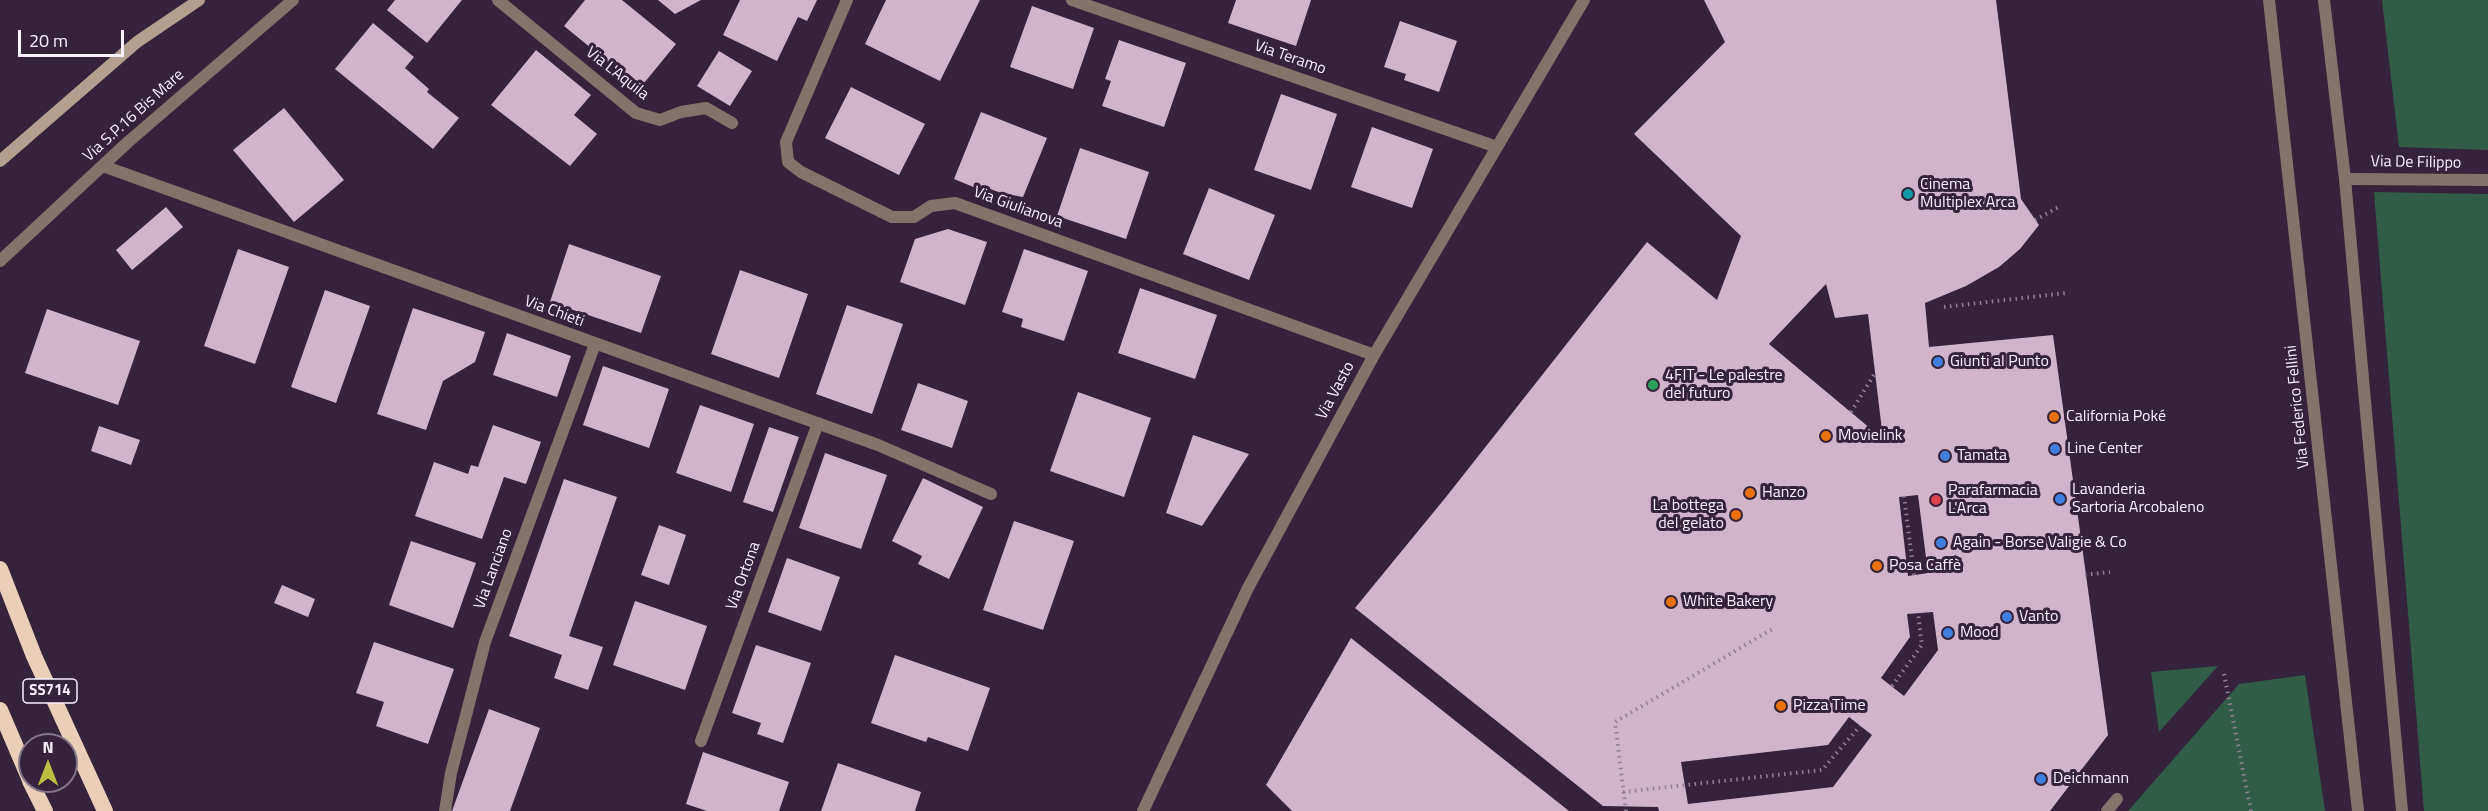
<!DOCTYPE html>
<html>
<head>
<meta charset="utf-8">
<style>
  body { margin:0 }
  #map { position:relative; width:2488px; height:811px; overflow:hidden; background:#34233a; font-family:"Titillium Web",sans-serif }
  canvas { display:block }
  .north { position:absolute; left:18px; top:733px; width:60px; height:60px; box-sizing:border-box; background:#34233a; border:2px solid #837588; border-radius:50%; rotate:0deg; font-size:16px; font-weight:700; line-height:24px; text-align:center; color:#faf1fe }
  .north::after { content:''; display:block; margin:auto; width:21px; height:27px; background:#bbc045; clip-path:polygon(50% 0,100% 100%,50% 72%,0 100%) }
  .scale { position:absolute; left:18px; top:30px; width:106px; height:27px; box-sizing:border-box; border:3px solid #faf1fe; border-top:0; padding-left:8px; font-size:18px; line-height:21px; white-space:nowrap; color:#faf1fe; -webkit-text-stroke:4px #34233a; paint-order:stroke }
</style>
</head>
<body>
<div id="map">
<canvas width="2488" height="811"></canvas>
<div class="north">N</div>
<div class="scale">20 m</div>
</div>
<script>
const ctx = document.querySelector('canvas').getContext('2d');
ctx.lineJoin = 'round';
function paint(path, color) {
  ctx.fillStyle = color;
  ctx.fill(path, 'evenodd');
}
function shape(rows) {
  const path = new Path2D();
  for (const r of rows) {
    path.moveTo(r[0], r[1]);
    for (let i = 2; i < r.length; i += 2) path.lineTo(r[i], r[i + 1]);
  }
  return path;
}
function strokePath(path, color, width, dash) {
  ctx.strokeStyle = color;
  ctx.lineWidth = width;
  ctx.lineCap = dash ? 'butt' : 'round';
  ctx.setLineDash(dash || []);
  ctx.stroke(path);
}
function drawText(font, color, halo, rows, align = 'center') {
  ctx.font = font + ' "Titillium Web",sans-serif';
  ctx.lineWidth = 6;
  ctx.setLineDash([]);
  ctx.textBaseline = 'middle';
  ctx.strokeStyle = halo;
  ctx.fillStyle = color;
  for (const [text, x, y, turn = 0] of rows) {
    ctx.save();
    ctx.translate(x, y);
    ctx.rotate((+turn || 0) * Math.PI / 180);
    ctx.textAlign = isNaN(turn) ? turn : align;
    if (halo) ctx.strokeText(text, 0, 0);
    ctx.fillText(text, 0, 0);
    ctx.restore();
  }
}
const green = shape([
  [2382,0,2488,0,2488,150,2399,147],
  [2374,192,2488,194,2488,811,2424,811],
  [2218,666,2159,732,2151,672],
  [2305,675,2325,811,2128,811,2239,684]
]);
const building = shape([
  [395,0,462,0,427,43,387,10],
  [585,0,622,0,676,44,640,88,564,26],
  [658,0,701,0,675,14],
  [740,0,817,0,807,21,798,17,777,61,723,35],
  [886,0,980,0,940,81,865,44],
  [1236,0,1311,0,1296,46,1228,23],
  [1704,0,1996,0,2021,199,2039,225,2020,249,1999,267,1966,286,1925,303,1929,347,2053,335,2108,735,2050,811,1659,811,1658,807,1603,806,1355,608,1446,497,1647,242,1717,300,1741,236,1634,134,1725,42],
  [1826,284,1835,318,1868,314,1883,439,1769,344],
  [1918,495,1928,573,1908,576,1899,497],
  [1933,612,1938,650,1904,696,1881,678,1910,637,1907,614],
  [1849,717,1872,735,1833,787,1688,804,1681,762,1828,745],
  [1032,6,1094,28,1073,89,1010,67],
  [1400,21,1457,41,1439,92,1404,80,1406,74,1384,67],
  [373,23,414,57,405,68,429,89,427,92,459,118,433,149,335,69],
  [1119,40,1186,63,1164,127,1102,106,1111,81,1105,79],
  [536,50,591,95,574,115,597,134,570,166,491,105],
  [719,51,752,71,730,106,697,86],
  [851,87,925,124,899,175,825,138],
  [1281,94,1337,114,1311,190,1254,170],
  [284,108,344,180,294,222,233,150],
  [981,112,1047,138,1023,197,1001,193,985,187,983,191,954,179],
  [1372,127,1433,149,1412,208,1351,187],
  [1080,148,1149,172,1126,239,1057,216],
  [1209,188,1275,215,1249,280,1183,254],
  [166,207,183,227,132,270,116,250],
  [948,229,987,242,965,305,900,282,915,239],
  [569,244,661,276,641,333,550,302],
  [238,249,289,267,255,364,204,346],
  [1024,249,1088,271,1064,341,1021,327,1023,319,1002,312],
  [740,270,808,294,779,378,711,354],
  [1140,288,1217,315,1195,379,1118,353],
  [325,290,370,306,336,403,291,387],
  [847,305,903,324,872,414,816,394],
  [413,308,485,332,475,362,443,381,426,430,377,414],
  [47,309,140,341,118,405,25,373],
  [507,333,571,356,557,397,493,375],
  [603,366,669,389,649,448,583,425],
  [918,383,968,401,952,448,901,430],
  [1078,392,1151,418,1124,497,1050,471],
  [700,405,754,424,731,492,676,473],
  [493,425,541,442,526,484,504,477,482,539,415,516,434,462,468,474,471,465,478,467],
  [99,426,140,440,131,465,91,451],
  [769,427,799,437,773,512,743,502],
  [1193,435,1249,454,1202,526,1166,513],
  [825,453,887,475,861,549,799,528],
  [923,478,983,507,949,579,918,564,922,556,892,541],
  [564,479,617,497,569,636,603,647,588,690,554,678,562,655,509,636],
  [1014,521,1074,541,1043,630,983,610],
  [659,525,686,535,669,585,641,575],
  [411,541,476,563,453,628,389,605],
  [787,558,840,577,821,631,768,612],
  [282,585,315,599,308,617,274,603],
  [635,601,707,626,685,690,613,665],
  [1351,638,1569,811,1292,811,1266,785],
  [374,642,454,669,428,744,376,726,384,702,356,693],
  [756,645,811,663,783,743,757,734,761,723,732,713],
  [895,655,990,688,968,751,928,737,926,742,871,723],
  [489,709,540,728,510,811,452,811],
  [703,752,789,782,779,811,707,811,686,804],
  [838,763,921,792,915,811,821,811]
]);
const path = shape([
  [2035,220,2059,207],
  [1944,307,2066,293],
  [1851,412,1875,373],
  [1904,496,1914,575],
  [2085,575,2110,572],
  [2224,674,2251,811],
  [1892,686,1922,645,1918,614],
  [1623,792,1822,770,1860,726],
  [1626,811,1615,722,1774,628]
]);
const service = shape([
  [2107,811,2117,799]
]);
const minor = shape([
  [498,0,636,113,660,120,681,112,706,108,732,123],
  [847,0,786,142,788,162,801,172,892,217,914,217,931,206,955,203,1374,355],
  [1072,0,1497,147],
  [103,166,878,445,991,494],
  [2345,179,2488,180],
  [0,261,128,142,293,0],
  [701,741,818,423],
  [445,811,451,773,485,642,595,344],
  [1143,811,1248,588,1374,355,1584,0]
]);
const tertiary = shape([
  [2269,0,2358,811],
  [2324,0,2345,179,2402,811]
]);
const secondary = shape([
  [0,161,137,42,199,0]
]);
const trunk = shape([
  [0,569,34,656,105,811],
  [0,710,30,780],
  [30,781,45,811]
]);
const markers = [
  [1908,194,6,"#0f9aa8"],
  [1938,362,6,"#3f7fe0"],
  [1653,385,6,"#2e9e5b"],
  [2054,417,6,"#e8710a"],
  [1826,436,6,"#e8710a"],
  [2055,449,6,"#3f7fe0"],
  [1945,456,6,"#3f7fe0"],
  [1750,493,6,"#e8710a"],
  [2060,499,6,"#3f7fe0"],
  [1936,500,6,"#e0444e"],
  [1736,515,6,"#e8710a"],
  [1941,543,6,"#3f7fe0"],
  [1877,566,6,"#e8710a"],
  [1671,602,6,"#e8710a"],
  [2007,617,6,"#3f7fe0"],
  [1948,633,6,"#3f7fe0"],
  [1781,706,6,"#e8710a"],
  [2041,779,6,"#3f7fe0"]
];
const shields = [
  [50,691,54]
];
const shieldNames = [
  ["SS714",50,691]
];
const streetNames = [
  ["Via Teramo",1290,58,19],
  ["Via L'Aquila",617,74,38],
  ["Via S.P.16 Bis Mare",134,116,-42],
  ["Via De Filippo",2416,163,1],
  ["Via Giulianova",1018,208,20],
  ["Via Chieti",554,312,20],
  ["Via Vasto",1336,391,-62],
  ["Via Federico Fellini",2298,407,-96],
  ["Via Lanciano",494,569,-70],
  ["Via Ortona",744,576,-70]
];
const poiNames = [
  ["Cinema",1920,185],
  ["Multiplex Arca",1920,203],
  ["Giunti al Punto",1950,362],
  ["4FIT - Le palestre",1665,376],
  ["del futuro",1665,394],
  ["California Poké",2066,417],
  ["Movielink",1838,436],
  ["Line Center",2067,449],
  ["Tamata",1957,456],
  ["Lavanderia",2072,490],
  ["Sartoria Arcobaleno",2072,508],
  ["Parafarmacia",1948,491],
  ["L'Arca",1948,509],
  ["Hanzo",1762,493],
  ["La bottega",1724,506,"right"],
  ["del gelato",1724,524,"right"],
  ["Again - Borse Valigie & Co",1953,543],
  ["Posa Caffè",1889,566],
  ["White Bakery",1683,602],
  ["Vanto",2019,617],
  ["Mood",1960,633],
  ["Pizza Time",1793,706],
  ["Deichmann",2053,779]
];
paint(green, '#315c47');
paint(building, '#d1b3ca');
strokePath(path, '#8f8294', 4, [1.5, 4.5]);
strokePath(service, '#81746b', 12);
strokePath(minor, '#81746b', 12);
strokePath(tertiary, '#81746b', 12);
strokePath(secondary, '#b39e8f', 12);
strokePath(trunk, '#eaceb8', 16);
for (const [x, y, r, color] of markers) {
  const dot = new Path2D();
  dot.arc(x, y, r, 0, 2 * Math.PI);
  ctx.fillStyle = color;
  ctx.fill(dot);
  strokePath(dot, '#34233a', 2);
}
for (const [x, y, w] of shields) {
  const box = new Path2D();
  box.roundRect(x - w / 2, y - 12, w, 24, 4.5);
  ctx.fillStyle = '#34233a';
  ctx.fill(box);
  strokePath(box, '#faf1fe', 1.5);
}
drawText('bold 15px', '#faf1fe', null, shieldNames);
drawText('16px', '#faf1fe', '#34233a', streetNames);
drawText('16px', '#faf1fe', '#34233a', poiNames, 'left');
</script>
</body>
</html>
